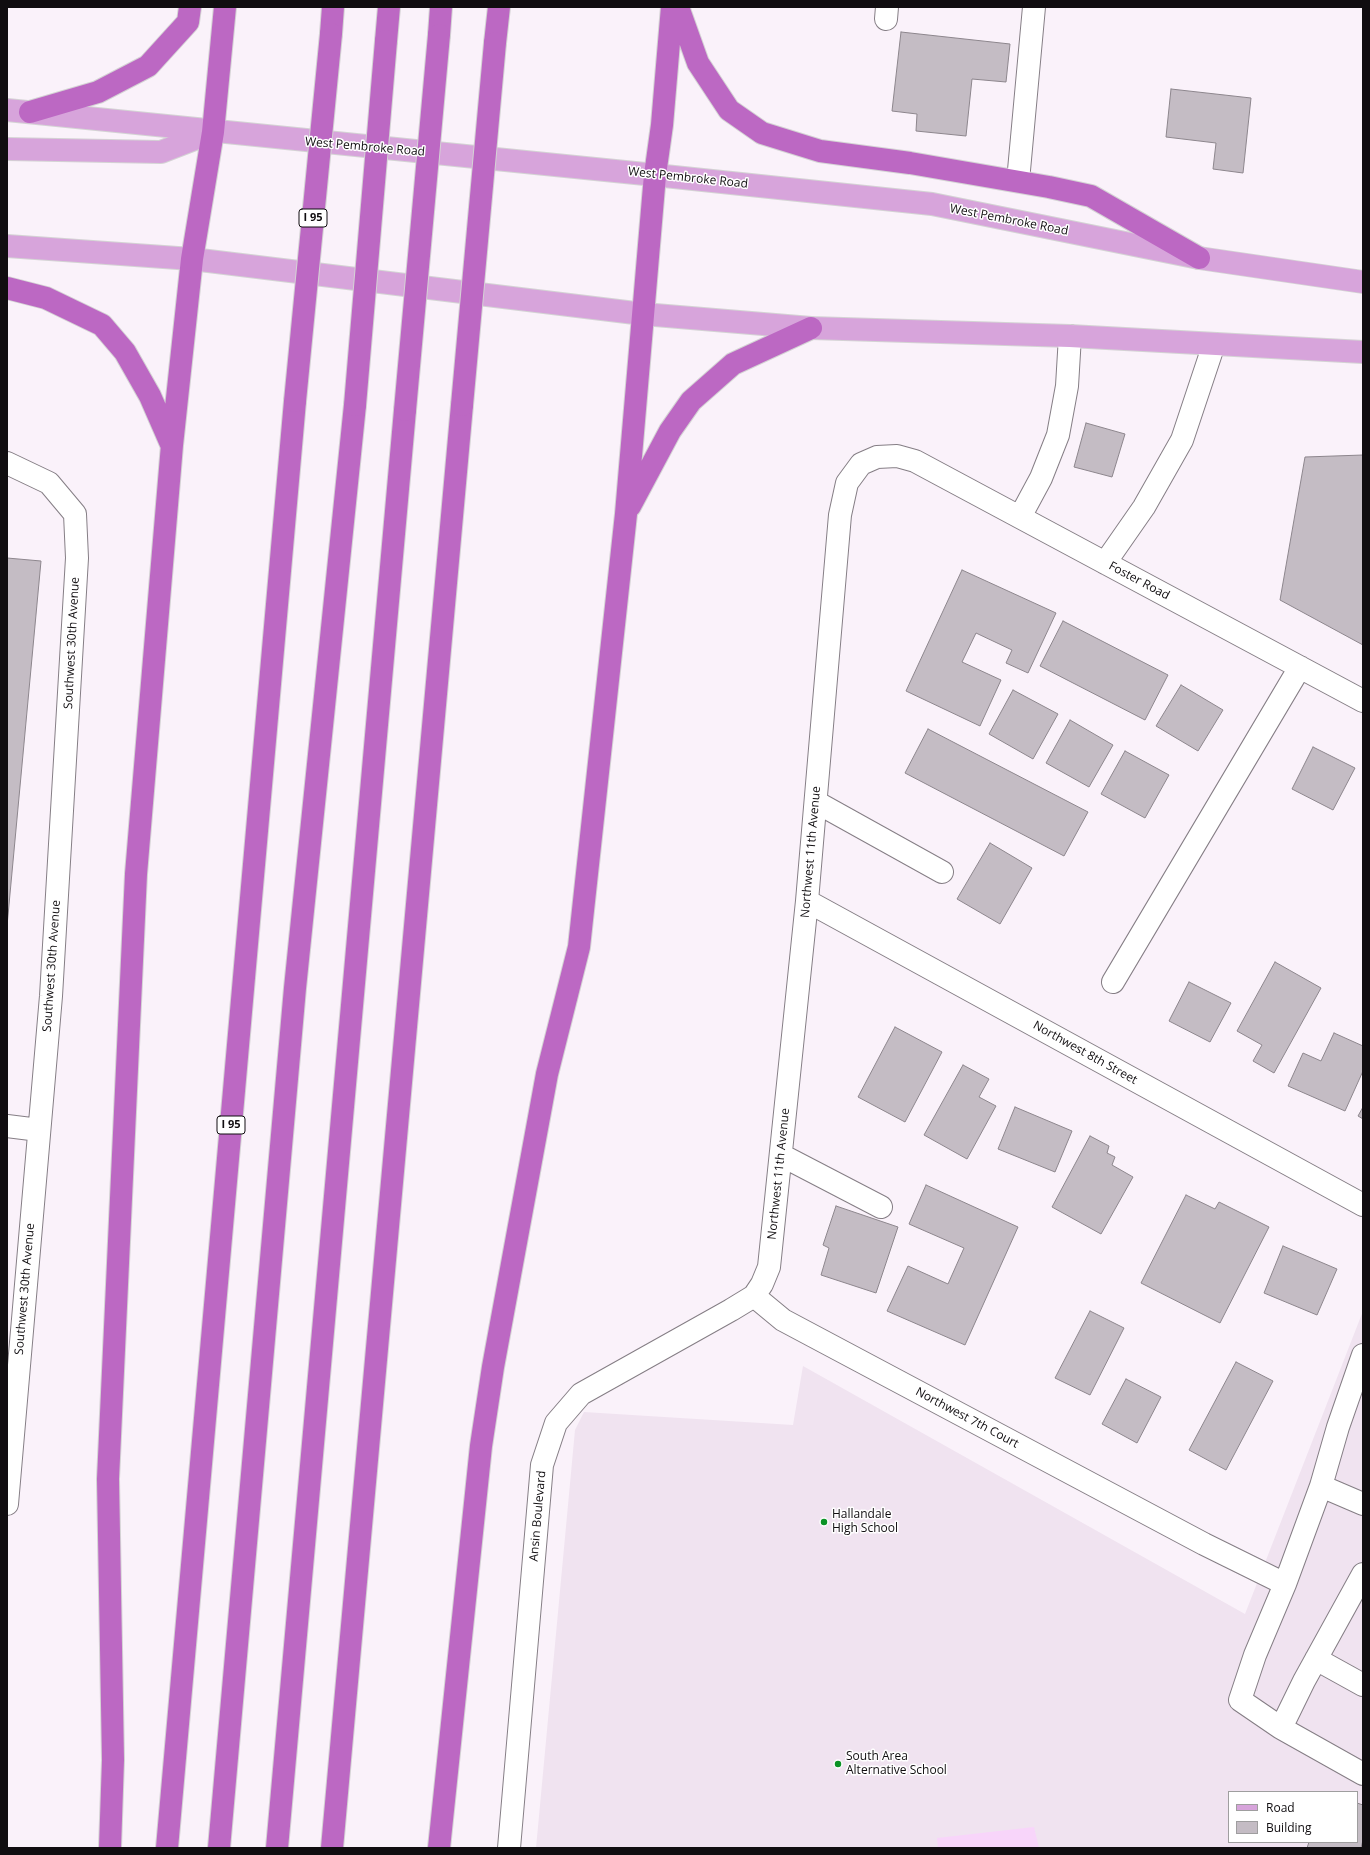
<!DOCTYPE html>
<html>
<head>
<meta charset="utf-8">
<style>
  body { margin:0 }
  #map { position:relative; width:1370px; height:1855px; overflow:hidden; background:#faf2fa; font-family:"Open Sans",sans-serif }
  canvas { display:block }
  .frame { position:absolute; inset:0; border:8px solid #100d10; pointer-events:none }
  .legend { position:absolute; left:1228px; top:1791px; width:130px; height:52px; box-sizing:border-box; background:#fff; border:1px solid #9f9e9f; margin:0; padding:5px 7px; list-style:none; font-size:12px; color:#100d10 }
  .legend li { display:flex; align-items:center; gap:8px; height:20px }
  .legend b { width:20px; border:1px solid #9f9e9f }
</style>
</head>
<body>
<div id="map">
<canvas width="1370" height="1855"></canvas>
<div class="frame"></div>
<ul class="legend">
<li><b style="height:5px;background:#d7a4db"></b>Road</li>
<li><b style="height:11px;background:#c4bcc4"></b>Building</li>
</ul>
</div>
<script>
const ctx = document.querySelector('canvas').getContext('2d');
ctx.lineJoin = 'round';
function paint(path, color) {
  ctx.fillStyle = color;
  ctx.fill(path, 'evenodd');
}
function shape(rows) {
  const path = new Path2D();
  for (const r of rows) {
    path.moveTo(r[0], r[1]);
    for (let i = 2; i < r.length; i += 2) path.lineTo(r[i], r[i + 1]);
  }
  return path;
}
function strokePath(path, color, width, dash) {
  ctx.strokeStyle = color;
  ctx.lineWidth = width;
  ctx.lineCap = dash ? 'butt' : 'round';
  ctx.setLineDash(dash || []);
  ctx.stroke(path);
}
function drawText(font, color, halo, rows, align = 'center') {
  ctx.font = font + ' "Open Sans",sans-serif';
  ctx.lineWidth = 3;
  ctx.setLineDash([]);
  ctx.textBaseline = 'middle';
  ctx.strokeStyle = halo;
  ctx.fillStyle = color;
  for (const [text, x, y, turn = 0] of rows) {
    ctx.save();
    ctx.translate(x, y);
    ctx.rotate((+turn || 0) * Math.PI / 180);
    ctx.textAlign = isNaN(turn) ? turn : align;
    if (halo) ctx.strokeText(text, 0, 0);
    ctx.fillText(text, 0, 0);
    ctx.restore();
  }
}
const built = shape([
  [1363,1311,1363,1848,536,1848,575,1430,584,1412,793,1425,803,1366,1245,1614],
  [1229,1792,1357,1792,1357,1842,1229,1842]
]);
const green = shape([
  [1034,1827,1039,1848,938,1848,937,1838]
]);
const building = shape([
  [901,32,1010,44,1006,82,972,79,966,136,916,131,917,114,892,111,901,32],
  [1171,89,1251,98,1243,173,1213,169,1216,143,1166,137,1171,89],
  [1086,423,1125,434,1112,477,1074,467,1086,423],
  [1363,455,1363,645,1280,600,1305,457,1363,455],
  [7,558,41,561,7,926,7,558],
  [962,570,1056,613,1028,673,1006,663,1012,650,976,633,962,662,1001,680,980,726,906,691,962,570],
  [1063,621,1168,675,1145,720,1040,666,1063,621],
  [1181,685,1223,710,1198,751,1156,726,1181,685],
  [1013,690,1058,714,1033,759,989,734,1013,690],
  [1070,720,1113,745,1089,787,1046,763,1070,720],
  [928,729,1088,812,1064,856,905,773,928,729],
  [1313,747,1355,768,1333,810,1292,789,1313,747],
  [1125,751,1169,775,1145,818,1101,794,1125,751],
  [990,843,1032,868,1000,924,957,899,990,843],
  [1275,962,1321,988,1274,1073,1253,1061,1262,1045,1237,1031,1275,962],
  [1189,982,1231,1003,1210,1042,1169,1021,1189,982],
  [895,1027,942,1052,905,1122,858,1097,895,1027],
  [1334,1033,1363,1046,1363,1071,1345,1111,1288,1086,1303,1053,1321,1061,1334,1033],
  [963,1065,989,1079,979,1097,996,1106,967,1159,924,1135,963,1065],
  [1015,1107,1072,1131,1055,1172,998,1149,1015,1107],
  [1363,1107,1363,1119,1358,1116,1363,1107],
  [1090,1136,1109,1146,1107,1153,1115,1157,1112,1165,1133,1177,1101,1234,1052,1207,1090,1136],
  [926,1185,1018,1227,965,1345,887,1311,908,1266,948,1284,964,1248,909,1224,926,1185],
  [1186,1195,1215,1209,1219,1202,1269,1227,1220,1323,1141,1283,1186,1195],
  [836,1206,898,1227,876,1293,821,1275,829,1248,823,1245,836,1206],
  [1283,1246,1337,1269,1317,1315,1264,1293,1283,1246],
  [1090,1311,1124,1328,1090,1395,1055,1378,1090,1311],
  [1236,1362,1273,1381,1226,1470,1189,1450,1236,1362],
  [1126,1379,1161,1397,1137,1443,1102,1424,1126,1379],
  [1357,1803,1363,1805,1363,1840,1361,1848,1307,1848,1309,1842,1357,1842,1357,1803]
]);
const minor = shape([
  [886,19,887,7],
  [1018,181,1034,7],
  [7,463,49,483,75,514,77,558,51,996,7,1504],
  [1020,517,1041,478,1058,435,1067,386,1070,336],
  [1105,563,1144,507,1182,440,1214,344],
  [816,802,942,872],
  [807,901,1363,1205],
  [1113,982,1300,667],
  [7,1126,39,1130],
  [781,1155,881,1207],
  [754,1296,783,1320,1204,1544,1285,1584],
  [1363,1355,1338,1427,1321,1486,1285,1584,1255,1655,1240,1700,1281,1728,1304,1681,1363,1574],
  [1321,1486,1363,1504],
  [1316,1659,1363,1685],
  [1281,1728,1363,1774],
  [509,1848,542,1465,556,1423,581,1394,731,1310,754,1296,762,1284,769,1267,807,901,840,515,847,483,861,464,877,457,897,456,915,461,1363,701]
]);
const major = shape([
  [7,110,655,175,932,204,1199,258,1363,282],
  [7,149,161,152,210,133],
  [7,246,192,259,643,314,811,328,1070,336,1363,352]
]);
const highway = shape([
  [678,7,698,63,729,110,762,133,820,151,910,163,1049,187,1091,196,1199,258],
  [331,34,333,7],
  [439,35,441,7],
  [386,41,389,7],
  [495,43,499,7],
  [30,112,98,92,148,66,188,22,190,7],
  [7,288,46,298,102,325,125,352,150,396,171,444],
  [630,506,670,431,691,401,733,364,811,328],
  [110,1848,113,1760,108,1479,136,874,172,445,192,259,213,132,225,7],
  [167,1848,295,401],
  [219,1848,295,988,355,405],
  [277,1848,405,410],
  [332,1848,462,405],
  [439,1848,481,1446,493,1367,547,1074,579,947,626,514,655,175,662,125,672,7]
]);
const highwayBridge = shape([
  [295,401,331,34],
  [355,405,386,41],
  [462,405,495,43],
  [405,410,439,35]
]);
const markers = [
  [824,1522,4,"#0a9225"],
  [838,1764,4,"#0a9225"]
];
const shields = [
  [313,218,28],
  [231,1125,28]
];
const shieldNames = [
  ["I 95",313,218],
  ["I 95",231,1125]
];
const streetNames = [
  ["West Pembroke Road",365,147,5],
  ["West Pembroke Road",688,178,6],
  ["West Pembroke Road",1009,220,11],
  ["Foster Road",1139,581,28],
  ["Southwest 30th Avenue",72,643,-87],
  ["Northwest 11th Avenue",811,852,-85],
  ["Southwest 30th Avenue",52,966,-86],
  ["Northwest 8th Street",1085,1053,29],
  ["Northwest 11th Avenue",779,1174,-84],
  ["Southwest 30th Avenue",25,1289,-85],
  ["Northwest 7th Court",967,1418,28],
  ["Ansin Boulevard",538,1516,-85]
];
const poiNames = [
  ["Hallandale",832,1515],
  ["High School",832,1529],
  ["South Area",846,1757],
  ["Alternative School",846,1771]
];
paint(built, '#f0e3f0');
paint(green, '#f8d5fa');
paint(building, '#c4bcc4');
strokePath(building, '#8d868d', 1);
strokePath(minor, '#857e85', 24);
strokePath(major, '#d4d3d4', 24);
strokePath(highway, '#d4d3d4', 24);
strokePath(minor, '#fff', 22);
strokePath(major, '#d7a4db', 22);
strokePath(highway, '#bc68c3', 22);
strokePath(highwayBridge, '#d4d3d4', 24, []);
strokePath(highwayBridge, '#bc68c3', 22);
for (const [x, y, r, color] of markers) {
  const dot = new Path2D();
  dot.arc(x, y, r, 0, 2 * Math.PI);
  ctx.fillStyle = color;
  ctx.fill(dot);
  strokePath(dot, '#fff', 1.5);
}
for (const [x, y, w] of shields) {
  const box = new Path2D();
  box.roundRect(x - w / 2, y - 9, w, 18, 3);
  ctx.fillStyle = '#fff';
  ctx.fill(box);
  strokePath(box, '#100d10', 1);
}
drawText('bold 11px', '#100d10', null, shieldNames);
drawText('12px', '#100d10', '#fff', streetNames);
drawText('12px', '#100d10', '#fff', poiNames, 'left');
</script>
</body>
</html>
